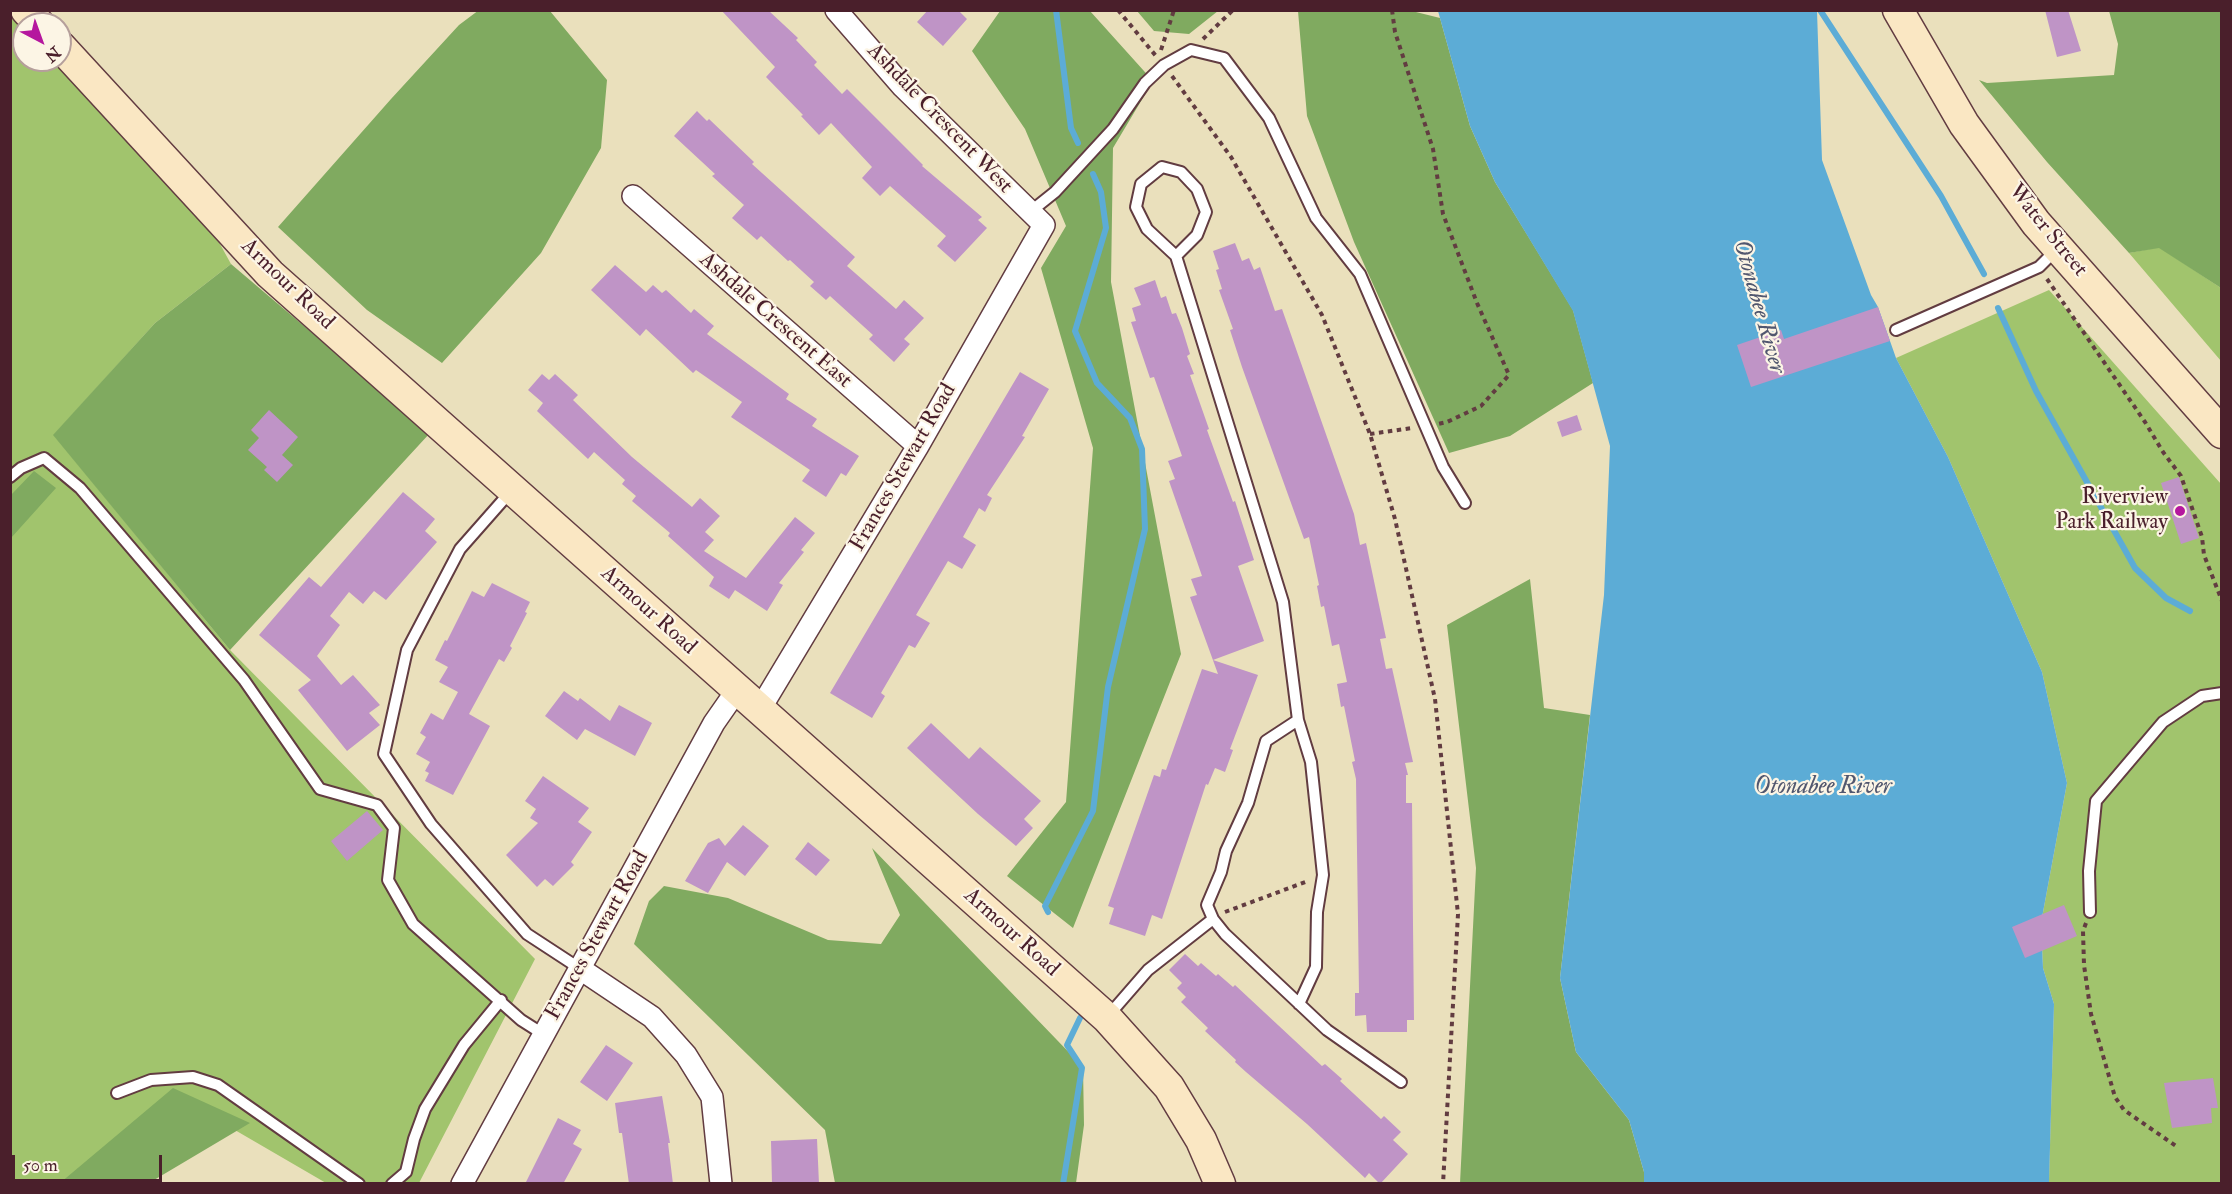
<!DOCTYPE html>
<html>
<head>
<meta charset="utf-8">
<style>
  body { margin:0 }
  #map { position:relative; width:2232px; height:1194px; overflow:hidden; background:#eae0bc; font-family:"IM FELL Double Pica",serif }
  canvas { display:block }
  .frame { position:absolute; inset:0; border:12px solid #4a1f2b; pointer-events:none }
  .north { position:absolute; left:12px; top:12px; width:60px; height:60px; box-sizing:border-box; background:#fcf5e5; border:2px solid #b59f9b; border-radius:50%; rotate:139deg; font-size:16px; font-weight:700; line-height:24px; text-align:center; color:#4a1f2b }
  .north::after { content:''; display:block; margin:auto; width:21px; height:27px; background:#b5179e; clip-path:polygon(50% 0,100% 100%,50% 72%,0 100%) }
  .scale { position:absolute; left:12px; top:1155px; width:150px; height:27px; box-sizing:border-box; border:3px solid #4a1f2b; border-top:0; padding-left:8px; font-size:18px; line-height:21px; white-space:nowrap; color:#4a1f2b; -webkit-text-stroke:4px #fcf5e5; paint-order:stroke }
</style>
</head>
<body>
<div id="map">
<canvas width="2232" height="1194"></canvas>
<div class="frame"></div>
<div class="north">N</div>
<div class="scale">50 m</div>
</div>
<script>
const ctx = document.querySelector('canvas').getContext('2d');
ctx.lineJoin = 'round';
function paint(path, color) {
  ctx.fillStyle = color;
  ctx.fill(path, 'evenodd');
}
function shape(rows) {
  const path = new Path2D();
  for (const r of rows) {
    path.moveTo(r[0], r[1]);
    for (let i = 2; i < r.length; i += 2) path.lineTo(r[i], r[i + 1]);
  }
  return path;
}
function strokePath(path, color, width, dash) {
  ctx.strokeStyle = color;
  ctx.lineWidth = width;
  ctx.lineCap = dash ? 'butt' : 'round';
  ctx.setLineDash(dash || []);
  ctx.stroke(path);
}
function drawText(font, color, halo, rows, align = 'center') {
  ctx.font = font + ' "IM FELL Double Pica",serif';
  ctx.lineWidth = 4.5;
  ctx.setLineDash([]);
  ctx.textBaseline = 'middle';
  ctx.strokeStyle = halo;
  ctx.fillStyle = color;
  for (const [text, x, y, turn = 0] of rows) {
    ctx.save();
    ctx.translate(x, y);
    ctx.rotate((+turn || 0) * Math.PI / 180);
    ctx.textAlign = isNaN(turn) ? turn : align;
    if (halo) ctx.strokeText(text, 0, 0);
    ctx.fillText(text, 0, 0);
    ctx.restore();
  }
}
const green = shape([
  [26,10,24,60,60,60,204,215,231,264,155,323,54,435,230,650,535,959,419,1183,326,1183,185,1101,105,1183,11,1183,10,11],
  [2159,247,2221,288,2221,361,2129,253],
  [2049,290,2221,484,2221,1183,2049,1183,2049,1180,2054,1004,2043,968,2041,923,2067,783,2042,672,1948,457,1896,358]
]);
const forest = shape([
  [479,10,550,11,607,80,601,148,541,253,442,363,367,310,278,227,391,99,459,25],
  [1000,11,1090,11,1153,81,1113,148,1111,282,1181,654,1073,928,1007,876,1066,802,1093,448,1041,268,1066,226,1025,129,972,51],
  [1137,11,1218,11,1189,34,1154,31],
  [1298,11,1412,11,1440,18,1470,126,1495,182,1573,310,1593,383,1510,436,1449,453,1354,242,1307,116],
  [2109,11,2221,11,2221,288,2159,248,2129,253,2047,162,1979,80,1987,83,2114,75,2118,44],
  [231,264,430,433,230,650,53,435,155,323],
  [34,471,56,488,11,538,11,495],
  [1530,579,1544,708,1590,715,1560,978,1576,1052,1629,1120,1644,1172,1644,1183,1460,1183,1476,868,1447,625],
  [872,848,1083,1067,1084,1125,1076,1183,835,1183,825,1130,634,944,649,901,664,886,728,898,828,940,881,944,900,915],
  [173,1088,250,1123,149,1183,60,1183]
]);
const water = shape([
  [1438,11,1817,11,1822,160,1871,295,1878,307,1896,358,1948,457,2042,672,2067,783,2041,923,2043,968,2054,1004,2049,1183,1644,1183,1644,1172,1629,1120,1576,1052,1560,978,1604,595,1610,446,1573,311,1495,182,1470,126]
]);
const stream = shape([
  [1056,10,1071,128,1078,143],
  [1820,10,1941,196,1984,274],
  [1998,308,2036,391,2135,568,2166,598,2190,611],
  [1048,912,1045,906,1093,811,1108,687,1145,529,1142,449,1130,418,1097,383,1075,331,1106,228,1101,192,1093,174],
  [1063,1184,1082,1068,1067,1045,1080,1018]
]);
const building = shape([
  [721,10,769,11,798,38,796,40,817,62,814,65,842,94,847,89,923,165,922,166,982,217,978,220,987,228,955,262,937,246,946,236,890,186,880,196,862,178,872,167,831,123,819,135,801,116,803,115,766,77,775,67],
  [928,10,958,10,967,19,943,46,917,22],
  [2045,10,2068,10,2081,51,2057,57],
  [697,111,707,121,709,119,754,162,752,164,855,257,847,266,896,309,904,300,924,318,904,339,910,344,894,362,869,339,873,335,830,296,826,300,810,286,814,282,790,260,788,261,761,236,757,240,732,218,744,205,712,176,715,174,674,136],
  [1235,243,1242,261,1249,258,1254,270,1260,267,1275,311,1282,309,1354,514,1360,545,1366,543,1386,638,1380,639,1386,669,1392,668,1413,762,1405,763,1408,775,1406,775,1406,803,1412,803,1413,925,1414,1020,1407,1020,1407,1032,1367,1032,1366,1015,1355,1016,1355,993,1359,993,1356,779,1352,762,1355,761,1344,706,1341,707,1337,684,1347,682,1339,644,1332,646,1324,606,1321,607,1317,586,1319,585,1309,537,1304,539,1242,367,1230,330,1233,329,1219,290,1222,289,1216,270,1219,269,1213,251],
  [615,265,646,292,653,285,662,293,666,290,691,313,694,309,714,326,707,334,789,394,786,399,817,419,812,426,859,456,846,476,841,473,826,497,802,481,810,470,731,417,742,402,696,370,693,373,646,329,640,336,591,290],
  [1155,280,1161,298,1166,296,1172,314,1176,313,1182,328,1190,354,1187,356,1194,374,1190,375,1209,429,1207,430,1233,502,1235,501,1254,560,1238,566,1264,641,1213,660,1258,675,1230,749,1233,750,1225,772,1215,768,1208,785,1206,784,1162,919,1152,915,1145,936,1109,924,1114,908,1108,906,1154,775,1160,777,1162,769,1166,770,1202,669,1218,674,1190,597,1197,595,1191,579,1202,576,1169,481,1175,479,1168,461,1182,456,1154,377,1150,378,1131,322,1136,321,1132,308,1141,305,1134,288],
  [1878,307,1890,341,1751,387,1737,345,1781,330,1784,339],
  [1020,372,1049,389,1022,436,1025,437,987,495,992,498,985,512,979,508,963,537,976,545,962,569,948,561,916,615,930,623,915,648,909,645,881,693,885,696,872,718,830,693],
  [542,374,549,380,555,374,578,395,573,400,632,457,692,507,700,498,720,516,705,532,714,540,704,551,746,578,795,517,815,533,801,550,804,552,779,583,783,585,767,611,735,590,729,599,709,586,714,577,668,536,670,533,632,501,636,496,622,484,625,480,594,452,588,459,537,411,543,403,528,390],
  [269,410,298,437,282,455,293,465,277,482,264,470,267,467,248,450,259,438,251,430],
  [1577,415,1582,430,1562,437,1557,422],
  [2179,477,2199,538,2181,544,2161,483],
  [403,492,435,519,425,531,437,542,386,600,374,591,363,604,349,592,330,616,340,625,317,656,341,685,353,675,380,705,369,713,380,725,347,751,298,690,311,680,259,635,309,577,321,587],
  [492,583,530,602,525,612,527,613,510,646,512,648,504,662,499,659,469,714,490,726,453,795,425,781,429,773,425,771,430,762,416,754,426,737,420,733,431,713,443,720,458,692,439,682,448,667,435,660,445,640,447,641,472,591,484,597],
  [564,691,578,701,580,698,610,721,619,705,652,723,635,756,585,729,577,740,545,716],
  [931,723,969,759,980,747,1041,801,1024,819,1033,828,1016,846,978,814,907,748],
  [543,776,589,808,578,822,592,832,571,862,574,865,553,886,545,879,537,887,506,855,538,823,530,818,536,809,525,801],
  [367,811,383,830,347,861,331,841],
  [743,825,769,846,745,876,727,862,708,893,685,881,708,843,719,838,725,846],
  [808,842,830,860,816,876,795,859],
  [2064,905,2077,936,2025,958,2012,927],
  [1185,954,1198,966,1201,963,1216,976,1218,974,1233,987,1235,985,1322,1066,1325,1064,1342,1079,1340,1081,1381,1119,1384,1116,1401,1132,1393,1140,1408,1154,1380,1184,1369,1173,1365,1178,1307,1124,1246,1072,1235,1062,1236,1060,1205,1031,1208,1028,1181,1002,1186,997,1177,988,1182,983,1169,970],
  [606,1045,633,1063,607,1101,580,1082],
  [2213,1078,2218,1108,2211,1108,2212,1123,2172,1128,2164,1083],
  [662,1096,670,1143,668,1143,673,1184,629,1184,622,1133,619,1133,615,1103],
  [558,1118,581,1130,573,1144,582,1149,563,1184,525,1184],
  [817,1139,819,1184,772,1184,771,1141]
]);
const path = shape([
  [1118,10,1156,56],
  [1392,10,1395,32,1433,149,1443,214,1477,303,1509,375,1481,406,1447,422,1438,424],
  [1203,39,1233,10],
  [1161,50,1174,10],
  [1172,76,1231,157,1322,315,1370,434,1395,519,1435,699,1458,914,1443,1184],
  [2047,279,2145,422,2163,452,2181,476,2202,537,2204,555,2222,601],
  [1370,434,1412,428],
  [1225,912,1308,881],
  [2086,923,2083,931,2084,965,2091,1014,2115,1097,2124,1110,2176,1146]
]);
const lane = shape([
  [1030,212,1055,192,1113,129,1145,83,1164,65,1191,50,1224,58,1269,118,1316,218,1360,274,1443,467,1465,503],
  [1176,256,1197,235,1206,212,1197,189,1181,172,1162,167,1141,184,1136,207,1147,229,1176,256,1283,602,1298,720,1311,762,1323,875,1317,912,1316,967,1299,1004],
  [1896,330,2039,267,2056,250],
  [10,477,21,468,44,458,80,488,244,680,320,789,377,805,394,828,388,880,413,924,521,1020,543,1034],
  [512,490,460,549,407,650,384,754,431,824,527,934,579,968],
  [1298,720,1266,741,1248,803,1226,851,1221,872,1207,905,1213,919,1225,934,1327,1030,1401,1082],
  [2090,912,2089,871,2096,801,2163,722,2202,696,2222,693],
  [1108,1016,1148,970,1213,919],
  [117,1093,151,1080,193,1077,218,1085,359,1184],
  [392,1184,406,1172,414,1139,425,1109,464,1045,501,1000]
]);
const street = shape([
  [633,196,918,446],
  [760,709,918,446,1044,225,903,87,836,10],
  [579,968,652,1017,686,1055,712,1097,721,1184],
  [462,1184,714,723,737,690]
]);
const secondary = shape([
  [26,10,39,24],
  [1898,10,1964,124,2036,223,2222,433],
  [60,46,270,274,1107,1018,1169,1087,1201,1140,1220,1184]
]);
const markers = [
  [2180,511,6,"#b5179e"]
];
const streetNames = [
  ["Ashdale Crescent West",939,119,46],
  ["Water Street",2047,231,51],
  ["Armour Road",287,285,44],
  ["Ashdale Crescent East",775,321,41],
  ["Frances Stewart Road",904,468,-60],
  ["Armour Road",648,611,42],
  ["Armour Road",1011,933,42],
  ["Frances Stewart Road",598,936,-61]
];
const poiNames = [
  ["Riverview",2168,498],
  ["Park Railway",2168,523]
];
const waterNames = [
  ["Otonabee River",1758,307,74],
  ["Otonabee River",1823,788]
];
paint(green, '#a1c46d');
paint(forest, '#80aa60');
paint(water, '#5cacd6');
strokePath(stream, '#5cacd6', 6);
paint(building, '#bf94c6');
strokePath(lane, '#623c41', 14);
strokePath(street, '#623c41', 24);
strokePath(secondary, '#623c41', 33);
strokePath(path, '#623c41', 4, [4.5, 4.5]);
strokePath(lane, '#fff', 10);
strokePath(street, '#fff', 21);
strokePath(secondary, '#fae7c3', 30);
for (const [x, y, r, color] of markers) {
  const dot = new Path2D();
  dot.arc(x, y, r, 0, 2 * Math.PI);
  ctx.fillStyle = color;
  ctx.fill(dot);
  strokePath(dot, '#fcf5e5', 2);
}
drawText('22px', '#4a1f2b', '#fcf5e5', streetNames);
drawText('22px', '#4a1f2b', '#fcf5e5', poiNames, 'right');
drawText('italic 24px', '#51576f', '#fcf5e5', waterNames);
</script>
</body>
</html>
